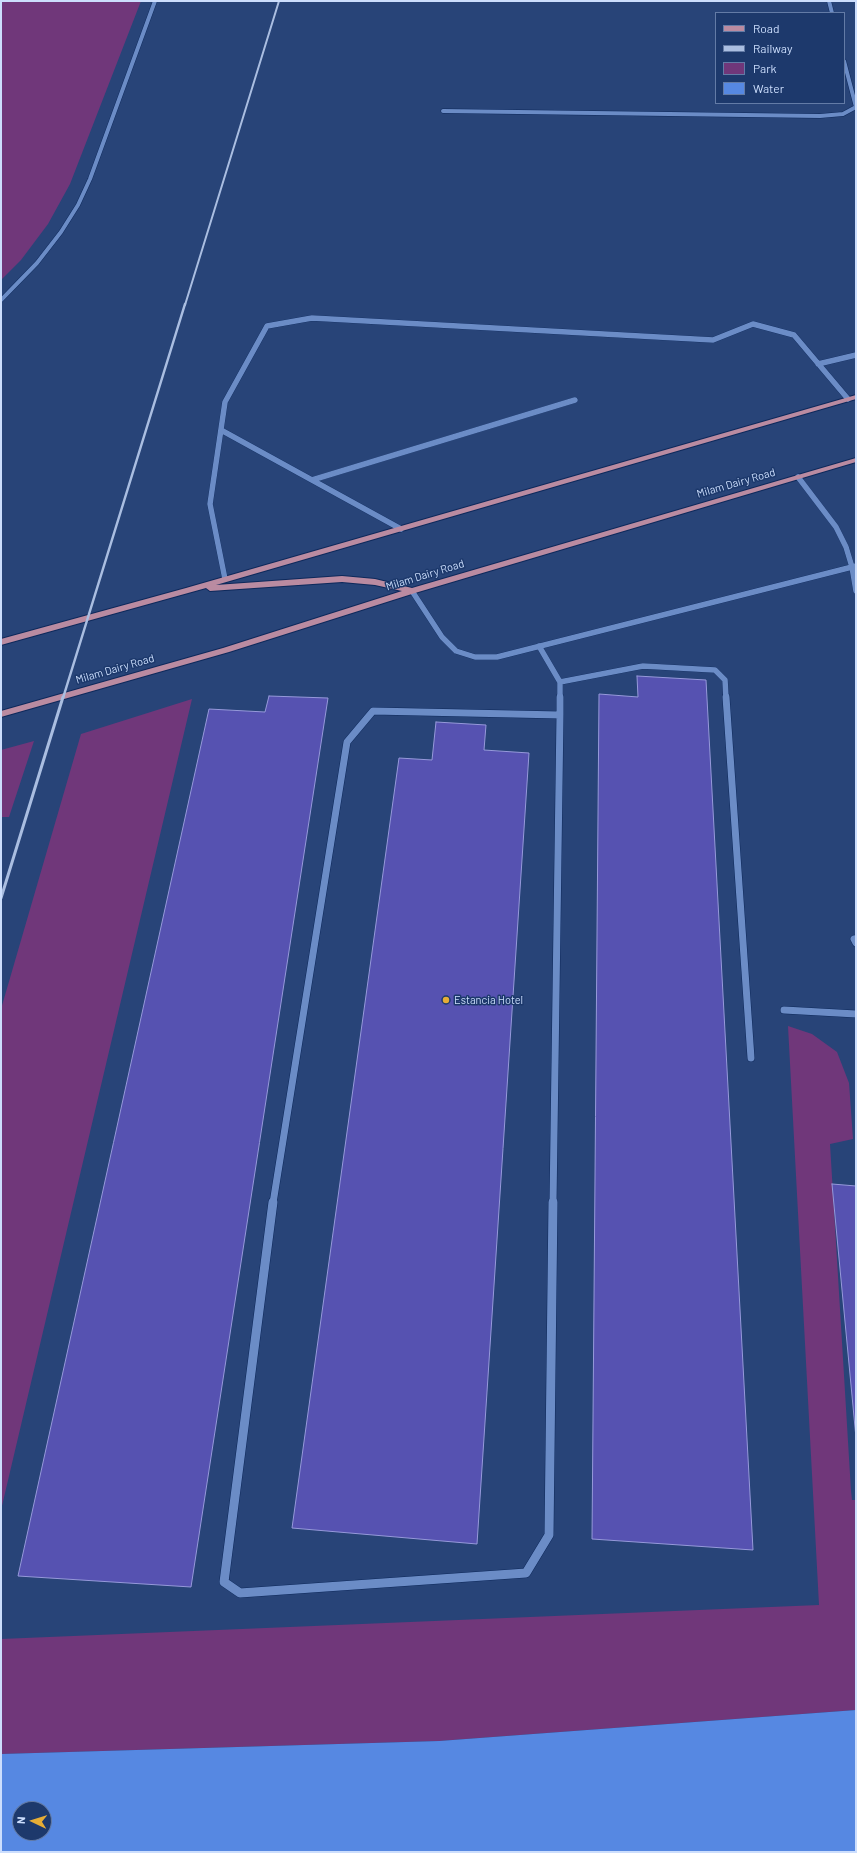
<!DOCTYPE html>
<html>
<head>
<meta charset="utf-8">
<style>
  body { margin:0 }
  #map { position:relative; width:857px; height:1853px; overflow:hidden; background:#284478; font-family:Barlow,sans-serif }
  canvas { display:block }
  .frame { position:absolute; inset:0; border:2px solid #ccdefd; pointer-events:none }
  .legend { position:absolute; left:715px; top:12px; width:130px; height:92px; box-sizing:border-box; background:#1d396c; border:1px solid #637ba6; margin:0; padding:5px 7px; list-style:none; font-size:12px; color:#ccdefd }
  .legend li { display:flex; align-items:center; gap:8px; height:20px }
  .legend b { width:20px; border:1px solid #637ba6 }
  .north { position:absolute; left:12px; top:1801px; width:40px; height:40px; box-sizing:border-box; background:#1d396c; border:1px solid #637ba6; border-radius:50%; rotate:274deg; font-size:11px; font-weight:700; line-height:16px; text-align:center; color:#ccdefd }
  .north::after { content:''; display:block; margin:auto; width:14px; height:18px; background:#e6ad36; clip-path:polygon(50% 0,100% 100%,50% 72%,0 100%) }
</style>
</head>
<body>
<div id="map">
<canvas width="857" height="1853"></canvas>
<div class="frame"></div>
<ul class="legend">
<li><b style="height:5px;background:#ba8ba1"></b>Road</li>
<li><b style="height:5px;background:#aabee1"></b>Railway</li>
<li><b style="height:11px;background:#70377a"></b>Park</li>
<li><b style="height:11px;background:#5688e2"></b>Water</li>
</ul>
<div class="north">N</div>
</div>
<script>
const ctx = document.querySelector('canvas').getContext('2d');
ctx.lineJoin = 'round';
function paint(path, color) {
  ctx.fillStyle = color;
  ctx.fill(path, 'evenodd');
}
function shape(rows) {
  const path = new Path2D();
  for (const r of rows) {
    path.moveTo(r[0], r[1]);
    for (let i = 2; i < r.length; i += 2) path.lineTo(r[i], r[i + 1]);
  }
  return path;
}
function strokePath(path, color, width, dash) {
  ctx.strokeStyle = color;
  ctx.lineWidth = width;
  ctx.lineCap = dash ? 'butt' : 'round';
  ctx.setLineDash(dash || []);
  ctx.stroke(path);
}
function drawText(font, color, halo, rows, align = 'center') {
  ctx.font = font + ' Barlow,sans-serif';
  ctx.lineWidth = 3;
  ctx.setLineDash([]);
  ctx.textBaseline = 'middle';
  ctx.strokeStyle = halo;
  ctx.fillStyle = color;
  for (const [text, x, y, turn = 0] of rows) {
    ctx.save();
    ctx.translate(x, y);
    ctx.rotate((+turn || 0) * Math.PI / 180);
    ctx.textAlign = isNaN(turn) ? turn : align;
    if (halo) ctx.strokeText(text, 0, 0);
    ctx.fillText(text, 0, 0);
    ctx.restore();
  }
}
const green = shape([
  [1,1,141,1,70,184,48,224,21,260,1,280],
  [192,699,1,1510,1,1009,81,734],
  [34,741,9,817,1,817,1,750],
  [788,1026,812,1034,837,1052,849,1083,853,1139,830,1144,851,1491,852,1500,856,1500,856,1710,439,1741,1,1754,1,1639,819,1605]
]);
const water = shape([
  [856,1710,856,1852,1,1852,1,1754,439,1741],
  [20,1809,44,1809,44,1833,20,1833]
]);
const building = shape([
  [637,676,706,680,753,1550,592,1539,599,694,638,697,637,676],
  [269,696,328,698,191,1587,18,1576,209,709,265,712,269,696],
  [436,722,486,725,484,750,529,753,477,1544,292,1528,399,758,432,760,436,722],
  [832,1184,856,1186,856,1438,832,1184]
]);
const minorFar3 = shape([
  [829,1,832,13],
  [443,111,820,116,843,114,856,107,844,61],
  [1,300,37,263,61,232,78,205,90,179,155,1]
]);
const minorFar2 = shape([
  [818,364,856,355],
  [221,430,401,529],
  [798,477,836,527,846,547,852,567,856,591],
  [312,480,575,400],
  [225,579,210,504,225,402,267,326,312,318,713,340,753,324,794,335,848,399],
  [412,591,442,637,456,651,475,657,497,657,856,566],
  [539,646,560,682,560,698],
  [560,682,643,666,715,670,725,680,726,698]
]);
const minorFar1 = shape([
  [560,697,560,715],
  [726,697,751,1058],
  [854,939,856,943],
  [784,1010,856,1014],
  [273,1203,347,742,373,711,560,715],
  [553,1203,560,715]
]);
const minor = shape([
  [273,1202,224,1582,240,1593,526,1573,549,1535,553,1202]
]);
const major = shape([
  [856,395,856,399,216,585,342,576,375,579,412,588,856,458,856,462,415,593,229,652,1,717,1,711,223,648,402,591,375,585,342,582,210,591,206,588,1,645,1,639,186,588,856,395]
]);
const railFar2 = shape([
  [185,305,279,1]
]);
const railFar1 = shape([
  [63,698,185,304]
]);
const rail = shape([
  [1,898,63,697]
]);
const markers = [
  [446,1000,4,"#e6ad36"]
];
const streetNames = [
  ["Milam Dairy Road",736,483,-16],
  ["Milam Dairy Road",425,575,-17],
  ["Milam Dairy Road",115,669,-16]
];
const poiNames = [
  ["Estancia Hotel",454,1000]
];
paint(green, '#70377a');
paint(water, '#5688e2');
paint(building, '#5652b1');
strokePath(building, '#9699da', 1);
strokePath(minorFar3, '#0e295b', 5);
strokePath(minorFar2, '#0e295b', 6);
strokePath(minorFar1, '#0e295b', 8);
strokePath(minor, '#0e295b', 10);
strokePath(major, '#0e295b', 2);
strokePath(minorFar3, '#6b8cc6', 4);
strokePath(minorFar2, '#6b8cc6', 5.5);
strokePath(minorFar1, '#6b8cc6', 7);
strokePath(minor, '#6b8cc6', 9);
paint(major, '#ba8ba1');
strokePath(railFar2, '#aabee1', 2);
strokePath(railFar1, '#aabee1', 2.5);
strokePath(rail, '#aabee1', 3);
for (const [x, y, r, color] of markers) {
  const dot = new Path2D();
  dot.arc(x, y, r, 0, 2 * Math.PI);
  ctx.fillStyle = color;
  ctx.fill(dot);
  strokePath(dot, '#1d396c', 1.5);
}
drawText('11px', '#ccdefd', '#1d396c', streetNames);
drawText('11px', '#ccdefd', '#1d396c', poiNames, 'left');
</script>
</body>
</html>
